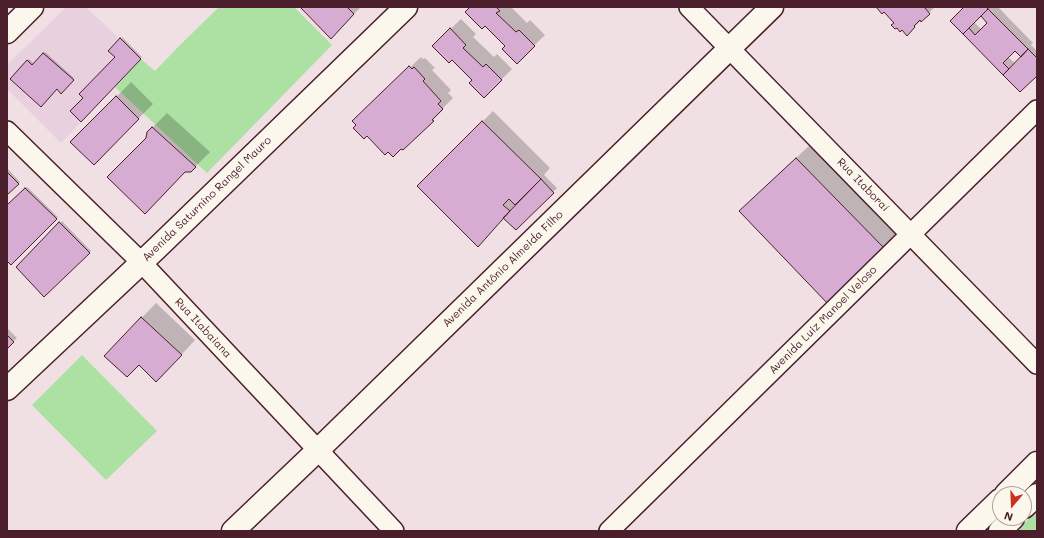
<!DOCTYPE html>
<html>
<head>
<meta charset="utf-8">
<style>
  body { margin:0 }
  #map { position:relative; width:1044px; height:538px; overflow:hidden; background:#f0e0e4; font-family:Mali,sans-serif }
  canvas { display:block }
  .frame { position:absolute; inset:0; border:8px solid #4a1f2b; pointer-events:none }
  .north { position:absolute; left:992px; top:486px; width:40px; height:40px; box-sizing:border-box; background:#fbf7ec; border:1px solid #b4a19f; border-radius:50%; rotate:199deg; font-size:11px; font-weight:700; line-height:16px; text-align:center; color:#4a1f2b }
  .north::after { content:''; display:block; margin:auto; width:14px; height:18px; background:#c8321e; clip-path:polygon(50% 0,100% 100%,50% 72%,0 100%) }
</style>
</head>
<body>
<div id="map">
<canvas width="1044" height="538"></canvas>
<div class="frame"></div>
<div class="north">N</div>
</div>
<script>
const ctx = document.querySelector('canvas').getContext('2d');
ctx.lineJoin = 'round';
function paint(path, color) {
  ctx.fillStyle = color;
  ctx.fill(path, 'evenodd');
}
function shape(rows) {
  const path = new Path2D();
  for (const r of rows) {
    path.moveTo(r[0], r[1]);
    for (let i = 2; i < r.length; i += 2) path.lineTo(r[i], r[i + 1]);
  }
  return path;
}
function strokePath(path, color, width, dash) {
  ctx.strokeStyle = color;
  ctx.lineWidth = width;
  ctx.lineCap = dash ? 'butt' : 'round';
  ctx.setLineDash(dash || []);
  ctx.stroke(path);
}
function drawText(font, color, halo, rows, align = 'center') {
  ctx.font = font + ' Mali,sans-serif';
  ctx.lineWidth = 3.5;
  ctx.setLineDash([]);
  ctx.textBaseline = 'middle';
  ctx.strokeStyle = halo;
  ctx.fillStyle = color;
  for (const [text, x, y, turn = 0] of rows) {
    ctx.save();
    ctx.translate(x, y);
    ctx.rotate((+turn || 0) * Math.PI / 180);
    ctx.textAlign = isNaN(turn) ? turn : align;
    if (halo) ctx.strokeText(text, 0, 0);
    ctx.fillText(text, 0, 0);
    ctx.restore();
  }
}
const built = shape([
  [66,7,86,7,141,59,61,143,7,89,7,65]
]);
const green = shape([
  [219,7,294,7,332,45,207,173,115,87,141,59,155,71,179,46],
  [82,355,157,431,106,480,32,405],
  [1037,511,1037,531,1016,531]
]);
const shadow = shape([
  [302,7,361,7,346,22],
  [471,7,511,7,527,23,530,20,545,35,517,62,507,46],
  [877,7,935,7,907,34,884,11],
  [966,7,998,7,1033,43,1031,45,1037,51,1037,75,1020,91,951,21],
  [981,15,989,23,982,30,974,22],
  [1015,50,1022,57,1015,63,1008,57],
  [461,19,476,34,473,37,494,57,497,54,512,69,484,97,474,80,452,58,433,46],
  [122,37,142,57,81,121,84,98,116,57,109,51],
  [45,52,74,78,61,92,57,88,12,79,29,59,34,64],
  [421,57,423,59,425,58,435,68,432,70,451,90,448,93,453,98,442,109,443,110,403,149,401,147,388,151,357,125,364,111],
  [131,82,153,104,94,163,72,142],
  [493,111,550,168,544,175,557,188,516,229,504,217,419,186],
  [527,192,529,193,521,201,519,200],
  [167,113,210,152,191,171,185,171,147,139,152,128],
  [812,143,899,233,829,303,740,211],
  [7,168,20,182,7,194],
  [27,187,58,217,11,264,7,260,7,206],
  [62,221,91,251,44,296,17,267],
  [156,303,195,340,171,366,139,364,105,356],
  [7,328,17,338,7,347]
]);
const building = shape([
  [300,7,347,7,354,14,331,39,300,7],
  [470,7,496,7,500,11,496,13,516,32,519,30,535,46,517,64,502,49,505,46,485,26,482,29,465,12,470,7],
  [876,7,926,7,925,8,930,14,921,22,920,20,914,26,915,27,907,36,902,30,900,32,897,28,895,29,891,25,894,23,884,12,882,14,876,7],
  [964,7,986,7,988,9,963,34,950,21,964,7],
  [988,9,1028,49,1021,57,1015,51,1003,63,1009,69,1003,75,963,34,969,28,975,35,987,23,981,16,988,9],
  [450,28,466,45,463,48,483,67,486,64,502,80,484,98,469,83,472,80,452,60,449,63,432,46,450,28],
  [120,38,141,59,81,122,70,111,83,98,79,94,115,57,108,51,120,38],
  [1028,49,1037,58,1037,76,1020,92,1003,75,1028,49],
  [43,53,74,80,61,94,57,89,41,107,10,79,27,60,32,65,43,53],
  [409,66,412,69,414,67,425,79,423,81,441,101,438,104,443,109,432,120,434,121,403,150,401,149,393,157,388,152,385,155,367,136,364,139,353,128,356,125,352,121,409,66],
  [116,96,139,119,94,165,70,142,116,96],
  [482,121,541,179,515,205,509,199,503,205,510,211,478,247,417,186,482,121],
  [152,127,196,167,191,172,185,172,145,214,107,177,146,138,147,132,152,127],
  [796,158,885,249,829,305,739,211,796,158],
  [7,172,19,184,7,195,7,172],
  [541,179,554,193,516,230,503,218,541,179],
  [25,188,57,219,11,265,7,261,7,205,25,188],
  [59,222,90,253,44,297,16,267,59,222],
  [141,317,182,355,156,382,139,365,127,377,104,356,141,317],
  [7,335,14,342,7,349,7,335]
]);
const minor = shape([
  [689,7,1037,364],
  [7,131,141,262,394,531],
  [609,531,1037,110]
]);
const tertiary = shape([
  [1006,494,1037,463],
  [1024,507,1037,495],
  [233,531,318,450,772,7],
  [968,531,1000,500],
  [1000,531,1013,518]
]);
const primary = shape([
  [7,32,32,7],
  [7,389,157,248,406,7]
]);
const streetNames = [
  ["Rua Itaboraí",863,185,46],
  ["Avenida Saturnino Rangel Mauro",207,199,-44],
  ["Avenida Antônio Almeida Filho",503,269,-44],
  ["Avenida Luiz Manoel Veloso",823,320,-45],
  ["Rua Itabaiana",203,328,47]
];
paint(built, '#e8d0df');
paint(green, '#ace1a3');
paint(shadow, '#0003');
paint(building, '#d6acd2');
strokePath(building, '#4a1f2b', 1);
strokePath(minor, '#4a1f2b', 22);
strokePath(tertiary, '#4a1f2b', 25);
strokePath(primary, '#4a1f2b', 25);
strokePath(minor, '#fbf7ec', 19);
strokePath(tertiary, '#fbf7ec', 22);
strokePath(primary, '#fbf7ec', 22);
drawText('11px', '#4a1f2b', '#fbf7ec', streetNames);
</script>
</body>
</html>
